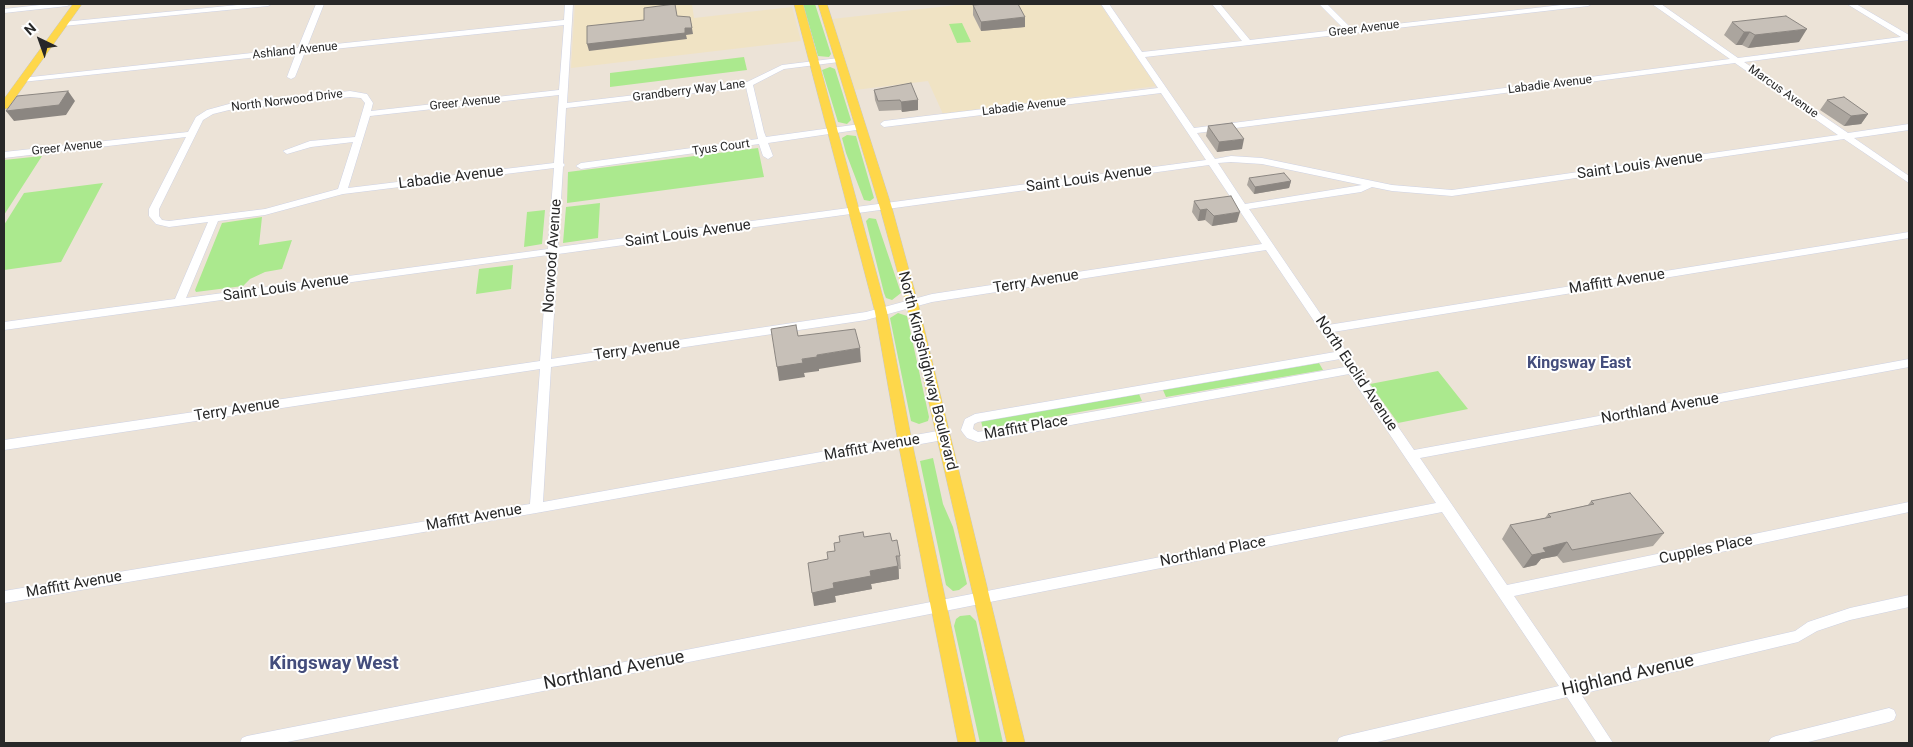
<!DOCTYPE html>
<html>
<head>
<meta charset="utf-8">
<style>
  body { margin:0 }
  #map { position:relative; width:1913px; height:747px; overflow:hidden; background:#ece3d7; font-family:Roboto,sans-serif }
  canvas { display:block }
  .frame { position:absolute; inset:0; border:5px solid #282828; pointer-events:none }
  .north { position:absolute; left:15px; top:15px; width:50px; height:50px; -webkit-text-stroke:4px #fff; paint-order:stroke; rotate:318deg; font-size:14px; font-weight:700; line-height:20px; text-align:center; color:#282828 }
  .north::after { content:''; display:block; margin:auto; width:18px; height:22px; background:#282828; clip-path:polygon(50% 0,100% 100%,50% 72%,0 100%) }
</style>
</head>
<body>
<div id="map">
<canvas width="1913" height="747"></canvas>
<div class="frame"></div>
<div class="north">N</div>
</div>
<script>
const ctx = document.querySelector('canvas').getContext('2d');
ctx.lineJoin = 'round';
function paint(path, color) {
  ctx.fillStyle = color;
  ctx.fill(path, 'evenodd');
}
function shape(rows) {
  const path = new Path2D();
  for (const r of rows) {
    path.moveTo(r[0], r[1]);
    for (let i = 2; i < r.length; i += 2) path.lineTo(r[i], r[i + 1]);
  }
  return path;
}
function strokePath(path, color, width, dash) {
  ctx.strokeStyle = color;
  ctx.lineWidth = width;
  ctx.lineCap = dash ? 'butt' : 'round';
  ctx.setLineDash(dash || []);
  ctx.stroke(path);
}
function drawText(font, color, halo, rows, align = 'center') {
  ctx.font = font + ' Roboto,sans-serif';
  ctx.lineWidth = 4;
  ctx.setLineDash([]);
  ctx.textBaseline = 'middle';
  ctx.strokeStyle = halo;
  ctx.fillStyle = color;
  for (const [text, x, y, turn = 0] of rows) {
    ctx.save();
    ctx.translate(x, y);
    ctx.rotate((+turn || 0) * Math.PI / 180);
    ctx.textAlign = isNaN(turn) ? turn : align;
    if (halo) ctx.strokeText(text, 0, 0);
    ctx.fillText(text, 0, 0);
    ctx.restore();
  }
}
const education = shape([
  [575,4,692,4,694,18,792,7,801,41,571,68],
  [966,4,1100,4,1156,86,943,114,928,81,855,90,832,19]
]);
const green = shape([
  [803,4,815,4,831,54,829,57,818,56],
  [962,23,971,42,957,43,949,24],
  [744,57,747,70,610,87,610,73],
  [830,67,835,69,851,120,847,124,838,122,822,70],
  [847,135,856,136,874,198,870,201,864,200,846,153,842,138],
  [758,148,764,177,567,203,568,172],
  [42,156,4,215,4,160],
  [103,183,61,262,4,270,4,225,24,193],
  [600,203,598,238,563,243,566,207],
  [545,210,542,244,524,247,527,212],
  [262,217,259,245,292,240,282,269,265,272,250,279,243,286,196,292,195,290,222,223],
  [869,218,876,219,901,293,892,300,886,298,884,293,866,221],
  [513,265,511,289,476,294,479,269],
  [898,313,907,316,929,417,928,421,919,424,911,421,890,318],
  [1319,363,1323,370,1166,397,1163,390],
  [1438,371,1468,409,1398,423,1370,384],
  [1139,394,1142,401,983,429,981,421],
  [933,458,943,504,953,527,967,584,959,590,953,591,946,585,920,461],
  [970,615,976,621,1003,743,980,743,954,626,956,619,960,616]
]);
const minor = shape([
  [49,4,71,4,67,6,4,13,4,9,49,4],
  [248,4,272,4,268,6,63,26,59,24,63,22,248,4],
  [316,4,324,4,307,47,564,20,565,4,573,4,567,103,747,82,782,65,839,58,843,60,839,62,784,69,753,85,764,132,766,137,860,124,864,127,863,129,768,143,773,156,768,159,763,156,759,144,581,169,576,166,581,163,758,139,746,87,566,108,563,163,565,165,563,167,558,247,1206,160,1161,93,884,127,880,124,884,121,1158,88,1101,4,1109,4,1142,52,1242,41,1212,4,1220,4,1250,40,1344,29,1319,4,1327,4,1352,29,1570,4,1592,4,1588,6,1145,57,1194,128,1730,59,1652,4,1661,4,1738,58,1901,37,1847,4,1856,4,1909,35,1909,40,1744,62,1848,133,1909,124,1909,130,1854,138,1909,176,1909,183,1844,139,1452,196,1392,191,1372,187,1361,192,1249,209,1328,325,1909,232,1909,238,1333,332,1414,450,1909,359,1909,367,1420,458,1507,585,1909,502,1909,512,1514,596,1573,682,1795,631,1808,622,1850,608,1909,595,1909,607,1850,620,1817,631,1798,642,1581,694,1613,743,1597,743,1567,697,1373,743,1337,743,1339,738,1344,736,1559,686,1442,512,282,743,240,743,242,738,247,736,1436,503,1349,374,978,442,967,438,963,433,961,430,965,419,975,414,1335,352,1266,250,932,302,866,320,551,367,543,502,943,430,947,432,949,435,947,438,943,440,536,513,4,603,4,591,530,504,540,369,4,450,4,440,540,361,548,255,4,330,4,322,175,299,208,222,169,227,156,224,149,216,149,209,186,137,4,158,4,152,188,132,196,117,207,110,229,104,350,91,367,94,373,103,371,111,559,90,564,25,305,52,295,77,291,79,287,77,296,53,22,82,18,80,22,78,298,48,316,4],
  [1735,63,1838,135,1452,190,1392,185,1262,158,1231,156,1215,159,1197,133,1735,63],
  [559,95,554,163,348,188,370,116,559,95],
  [350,97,361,98,365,103,355,137,310,141,283,151,287,154,311,147,353,142,338,189,265,209,169,221,162,220,159,216,159,209,203,120,213,114,229,110,350,97],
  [1231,162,1262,164,1362,185,1245,204,1218,163,1231,162],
  [1209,165,1262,244,932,294,866,312,551,359,558,254,1209,165],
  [554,168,548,249,186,298,218,221,265,215,343,194,554,168],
  [1340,359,1345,367,978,432,973,429,974,424,978,422,1340,359],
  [1889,708,1894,710,1896,715,1894,720,1889,722,1804,743,1768,743,1771,738,1776,736,1889,708]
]);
const major = shape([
  [73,4,82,4,8,108,4,109,4,99,73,4],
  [794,4,803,4,887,312,912,442,976,743,958,743,898,442,875,312,794,4],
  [818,4,827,4,892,208,918,303,1025,743,1007,743,906,303,880,208,818,4]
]);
const wall = shape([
  [973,5,1025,27,981,31,973,15],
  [1732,22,1799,42,1748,48,1742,45,1736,45,1724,35],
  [874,90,918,100,918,110,902,112,901,110,879,111,875,100],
  [1827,100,1868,114,1861,124,1844,126,1820,110],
  [1208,126,1242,149,1217,152,1206,136],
  [1249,178,1291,181,1289,188,1254,194,1247,185],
  [1194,201,1237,222,1212,226,1205,220,1198,221,1192,212],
  [1591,501,1664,533,1653,546,1563,563,1557,556,1541,559,1536,565,1523,568,1502,539,1510,525,1545,518,1548,514,1588,505],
  [864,537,892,541,900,556,901,569,899,569,899,579,871,584,872,589,835,596,836,602,814,606,835,551]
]);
const shadedWall = shape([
  [690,17,693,34,686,35,687,39,589,51,587,44,685,28],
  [1025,17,1025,27,981,31,981,22],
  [1807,29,1799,42,1748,48,1755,35],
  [1744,32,1750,32,1742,45,1736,45],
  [68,91,75,101,66,115,14,121,6,111],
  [918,100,918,110,902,112,901,102],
  [1868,114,1861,124,1844,126,1851,116],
  [1244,139,1242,149,1217,152,1219,142],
  [1291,181,1289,188,1254,194,1255,187],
  [1207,209,1205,220,1198,221,1200,210],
  [1240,212,1237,222,1212,226,1214,216],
  [860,348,861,362,819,369,819,371,804,373,805,377,779,381,777,367,817,355],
  [1567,542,1557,556,1541,559,1536,565,1523,568,1532,555,1543,548],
  [898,566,899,579,871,584,872,589,835,596,836,602,814,606,812,593,833,583,870,571]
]);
const building = shape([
  [675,4,677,16,690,17,692,28,685,28,685,33,587,44,587,26,644,20,644,8,675,4],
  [987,4,1018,4,1025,17,981,22,973,5,987,4],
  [1786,16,1807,29,1755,35,1750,32,1744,32,1732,22,1786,16],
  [911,83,918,100,901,102,900,100,878,101,874,90,911,83],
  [68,91,59,105,6,111,17,96,68,91],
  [1844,97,1868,114,1851,116,1827,100,1844,97],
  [1232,123,1244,139,1219,142,1208,126,1232,123],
  [1284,173,1291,181,1255,187,1249,178,1284,173],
  [1231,196,1240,212,1214,216,1207,209,1200,210,1194,201,1231,196],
  [796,325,798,336,855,329,860,348,817,355,817,357,802,359,803,363,777,367,771,329,796,325],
  [1630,493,1664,533,1572,550,1567,542,1543,548,1546,552,1532,555,1510,525,1551,517,1548,514,1594,504,1591,501,1630,493],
  [863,532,864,537,890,533,892,541,897,540,900,556,896,556,898,566,870,571,871,576,833,583,834,588,812,593,808,563,828,559,827,552,835,551,834,543,840,542,839,536,863,532]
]);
const farStreetnames = [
  ["Greer Avenue",1364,29,-7],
  ["Ashland Avenue",295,51,-6],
  ["Labadie Avenue",1550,85,-7],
  ["Grandberry Way Lane",689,91,-7],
  ["Marcus Avenue",1783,92,35],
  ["North Norwood Drive",287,101,-7],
  ["Greer Avenue",465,103,-6],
  ["Labadie Avenue",1024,107,-7],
  ["Greer Avenue",67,148,-6],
  ["Tyus Court",721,148,-8]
];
const streetNames = [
  ["Saint Louis Avenue",1640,166,-8],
  ["Labadie Avenue",451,178,-7],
  ["Saint Louis Avenue",1089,179,-8],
  ["Saint Louis Avenue",688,234,-8],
  ["Norwood Avenue",553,256,-86],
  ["Terry Avenue",1036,282,-9],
  ["Maffitt Avenue",1617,282,-9],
  ["Saint Louis Avenue",286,288,-8],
  ["Terry Avenue",637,350,-8],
  ["North Kingshighway Boulevard",927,371,76],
  ["North Euclid Avenue",1356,374,56],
  ["Northland Avenue",1660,409,-10],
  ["Terry Avenue",237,410,-9],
  ["Maffitt Place",1026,428,-10],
  ["Maffitt Avenue",872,448,-10],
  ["Maffitt Avenue",474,518,-10],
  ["Cupples Place",1706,550,-12],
  ["Northland Place",1213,552,-11],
  ["Maffitt Avenue",74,585,-10]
];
const neighbourhoodNames = [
  ["Kingsway East",1579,364]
];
const nearStreetnames = [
  ["Northland Avenue",614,671,-11],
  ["Highland Avenue",1628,676,-13]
];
const nearNeighbourhoodnames = [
  ["Kingsway West",334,664]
];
paint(education, '#f0e3c4');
paint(green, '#abe98e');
strokePath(minor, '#cdd1e3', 1);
strokePath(major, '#c7c7c7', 1);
paint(minor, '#fff');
paint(major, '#fed74a');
paint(wall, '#aba59e');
paint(shadedWall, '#8b8681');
paint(building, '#c7c0b8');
strokePath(building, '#8b8681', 1);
drawText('12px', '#282828', '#fff', farStreetnames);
drawText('15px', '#282828', '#fff', streetNames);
drawText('bold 16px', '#444d7c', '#fff', neighbourhoodNames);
drawText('18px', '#282828', '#fff', nearStreetnames);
drawText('bold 19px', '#444d7c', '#fff', nearNeighbourhoodnames);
</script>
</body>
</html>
